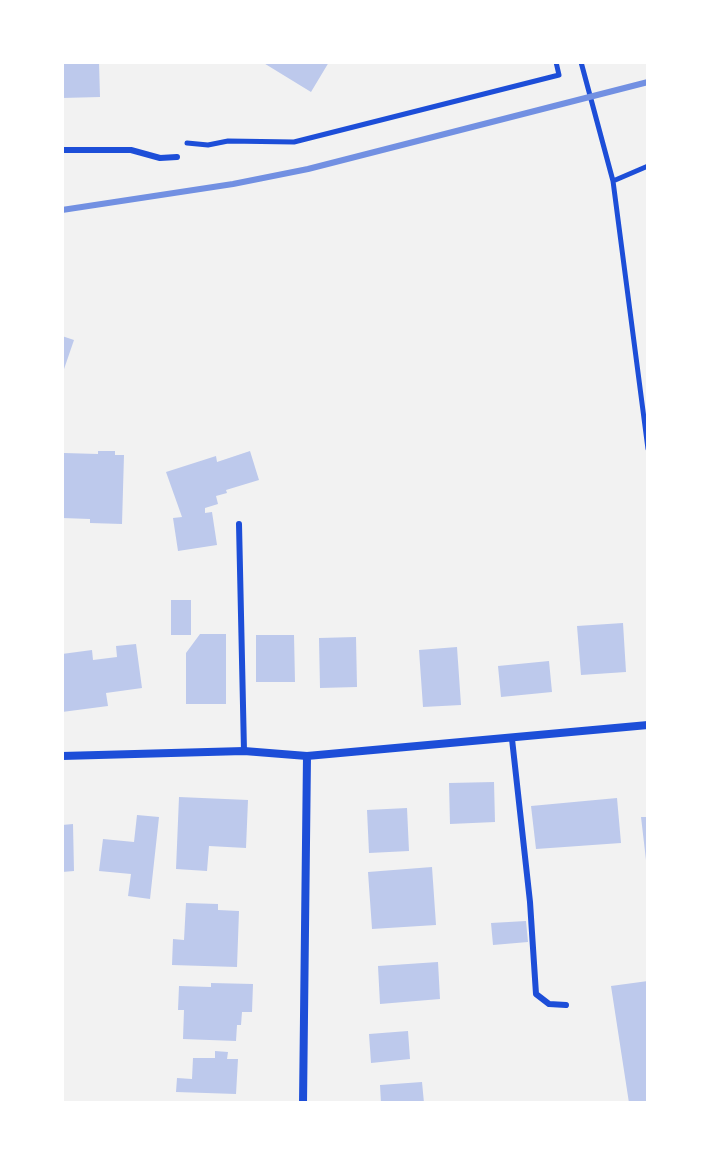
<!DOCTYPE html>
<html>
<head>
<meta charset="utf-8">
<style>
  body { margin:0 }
  #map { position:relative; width:710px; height:1165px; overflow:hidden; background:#f2f2f2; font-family:"Sofia Sans Condensed",sans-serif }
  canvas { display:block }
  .frame { position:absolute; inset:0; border:64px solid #fff; pointer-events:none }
</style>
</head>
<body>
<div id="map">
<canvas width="710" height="1165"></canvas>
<div class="frame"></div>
</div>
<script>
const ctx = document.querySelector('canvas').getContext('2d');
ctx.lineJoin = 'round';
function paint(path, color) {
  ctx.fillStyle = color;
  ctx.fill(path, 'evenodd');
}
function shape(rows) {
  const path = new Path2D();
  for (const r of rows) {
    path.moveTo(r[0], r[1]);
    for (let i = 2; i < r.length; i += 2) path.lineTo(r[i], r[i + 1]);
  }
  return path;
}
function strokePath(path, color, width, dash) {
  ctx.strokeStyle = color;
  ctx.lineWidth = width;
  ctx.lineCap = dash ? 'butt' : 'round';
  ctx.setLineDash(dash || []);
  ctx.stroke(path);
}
const building = shape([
  [62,62,99,62,100,97,62,98],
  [262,62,329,62,311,92],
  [62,336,74,340,63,372,62,372],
  [98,451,115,451,115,455,124,455,122,524,90,523,90,519,62,518,64,453,98,454],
  [250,451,259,480,226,490,227,493,216,496,218,504,205,508,205,513,212,512,217,545,178,551,173,518,182,517,166,472,216,456,217,462],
  [171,600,191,600,191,635,171,635],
  [623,623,626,672,581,675,577,626],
  [200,634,226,634,226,704,186,704,186,653],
  [256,635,294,635,295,682,256,682],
  [356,637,357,687,320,688,319,638],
  [136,644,142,688,106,693,108,706,62,712,62,654,92,650,93,660,117,657,116,646],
  [457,647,461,705,423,707,419,650],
  [549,661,552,692,501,697,498,666],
  [494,782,495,822,450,824,449,783],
  [179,797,248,800,246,848,209,846,207,871,176,869],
  [617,798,621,843,536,849,531,806],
  [407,808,409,851,369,853,367,810],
  [137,815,159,817,150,899,128,896,131,874,99,871,103,839,134,842],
  [641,817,648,817,648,860,646,860],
  [73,824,74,871,62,872,62,825],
  [432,867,436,925,372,929,368,872],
  [186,903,218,904,218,910,239,911,237,967,172,965,173,939,184,940],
  [526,921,528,942,493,945,491,923],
  [438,962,440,999,380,1004,378,966],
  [648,981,648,1103,629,1103,611,986],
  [211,983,253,984,252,1012,242,1012,241,1025,237,1025,236,1041,183,1039,184,1010,178,1010,179,986,211,987],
  [408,1031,410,1059,371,1063,369,1034],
  [215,1051,228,1052,227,1059,238,1059,236,1094,176,1092,177,1078,192,1079,193,1058,215,1058],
  [422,1082,424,1103,381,1103,380,1085]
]);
const path = shape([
  [581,62,613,181,648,449],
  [187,143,208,145,228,141,294,142,559,75,556,62],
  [613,181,648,166]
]);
const service = shape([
  [62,150,131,150,160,158,177,157],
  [239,524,244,751],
  [512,739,530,902,536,994,549,1004,566,1005]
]);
const minor = shape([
  [62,756,244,751,307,756,648,725],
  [303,1103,307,756]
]);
const rail = shape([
  [62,210,233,184,308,169,648,82]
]);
paint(building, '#bdc9ec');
strokePath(path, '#1d4ed8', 5);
strokePath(service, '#1d4ed8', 6);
strokePath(minor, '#1d4ed8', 8);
strokePath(rail, '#7290e2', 6);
</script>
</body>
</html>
